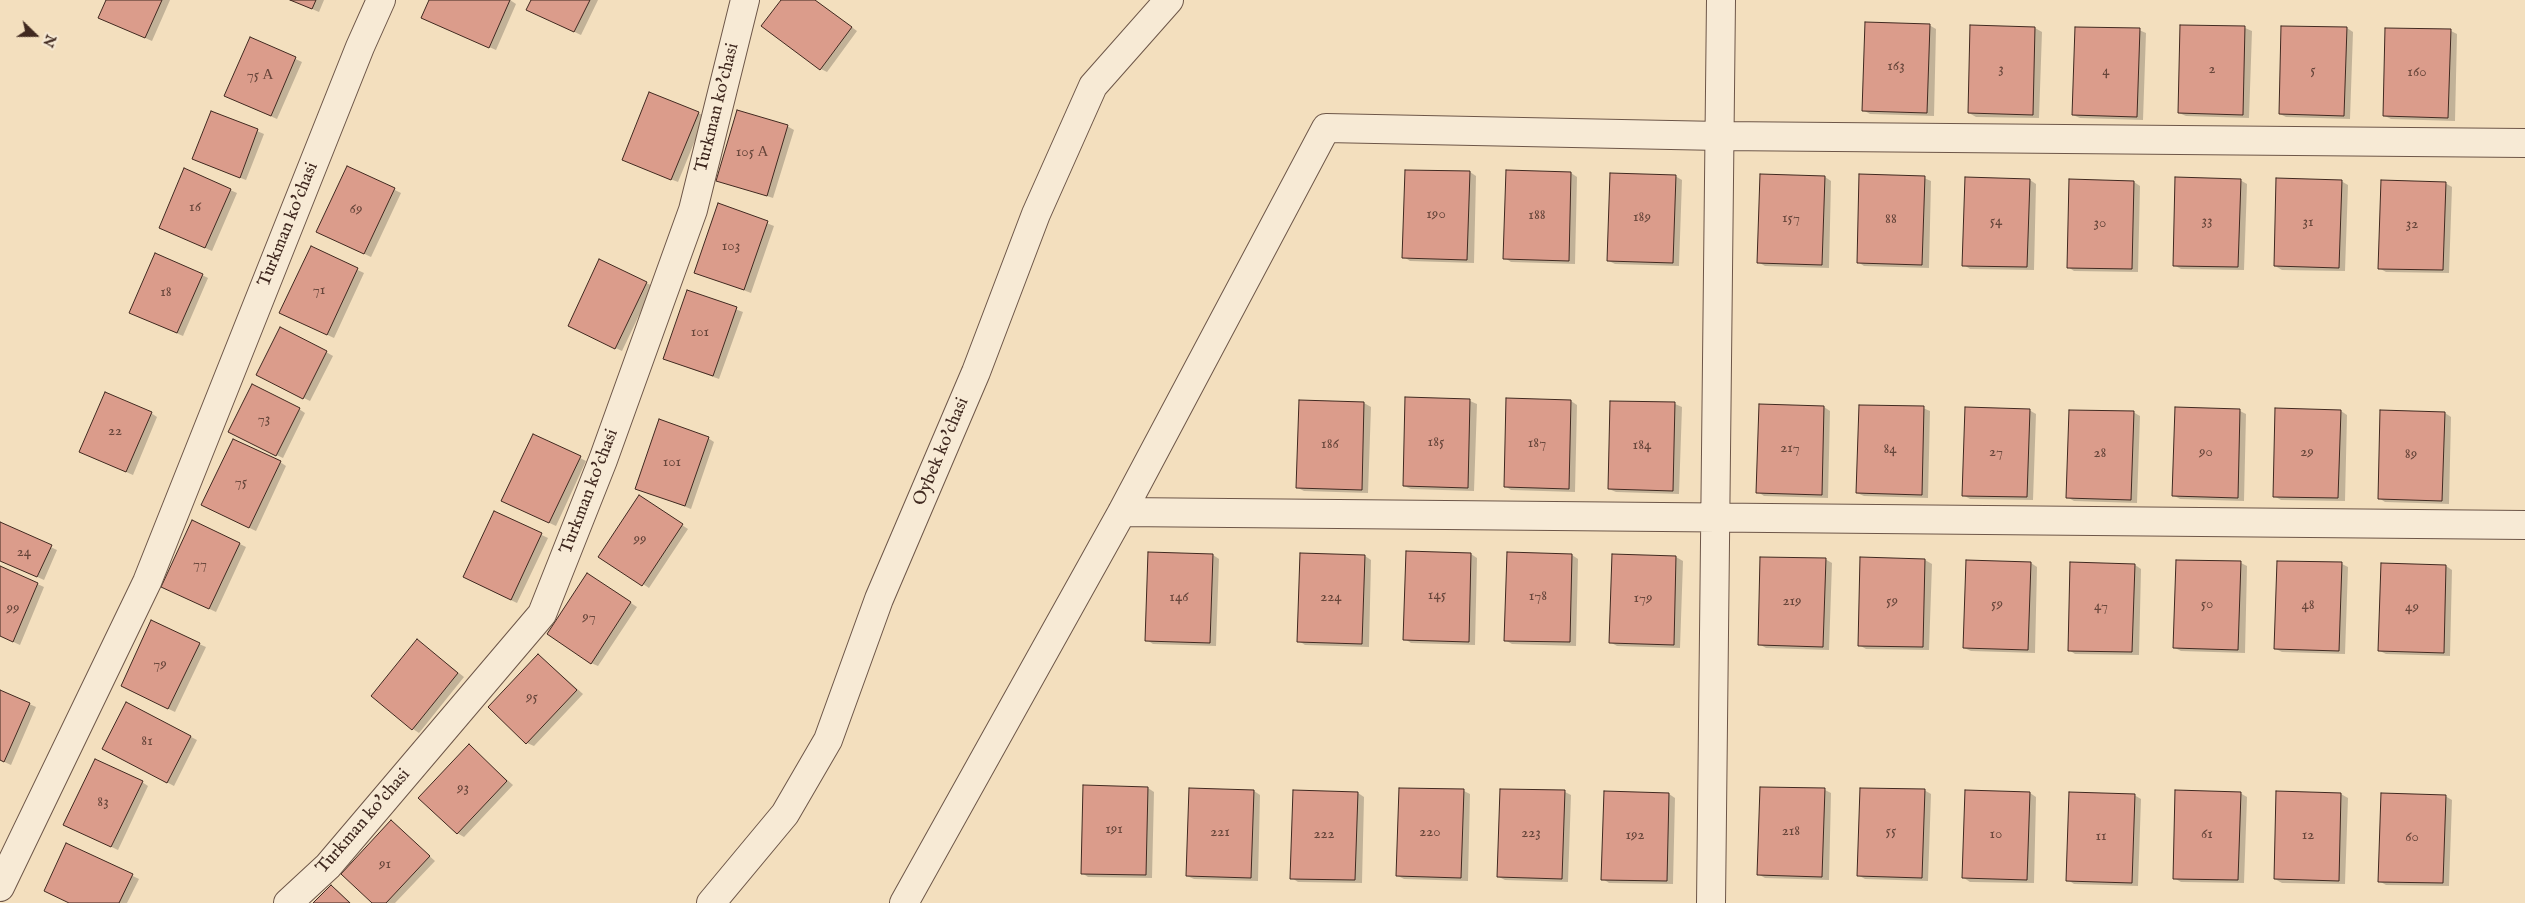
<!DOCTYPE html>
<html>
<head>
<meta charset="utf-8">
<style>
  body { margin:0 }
  #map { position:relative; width:2525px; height:903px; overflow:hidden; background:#f3dfbe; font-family:"IM FELL English",serif }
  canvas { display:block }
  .north { position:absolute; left:10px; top:10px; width:50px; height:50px; -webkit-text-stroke:4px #f7ead5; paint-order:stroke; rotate:112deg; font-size:14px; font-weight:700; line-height:20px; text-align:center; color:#402920 }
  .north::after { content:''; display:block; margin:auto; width:18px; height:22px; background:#402920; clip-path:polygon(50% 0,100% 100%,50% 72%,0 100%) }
</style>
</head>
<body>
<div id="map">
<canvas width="2525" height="903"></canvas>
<div class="north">N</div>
</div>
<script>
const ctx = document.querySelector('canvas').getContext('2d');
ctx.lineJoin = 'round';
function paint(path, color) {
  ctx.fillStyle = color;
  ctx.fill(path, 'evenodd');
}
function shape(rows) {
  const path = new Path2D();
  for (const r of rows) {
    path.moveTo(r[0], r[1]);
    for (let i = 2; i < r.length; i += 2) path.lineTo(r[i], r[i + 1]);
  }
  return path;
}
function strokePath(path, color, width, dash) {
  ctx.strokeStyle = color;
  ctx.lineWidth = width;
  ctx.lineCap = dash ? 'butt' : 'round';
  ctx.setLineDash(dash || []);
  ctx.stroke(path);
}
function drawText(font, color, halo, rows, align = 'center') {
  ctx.font = font + ' "IM FELL English",serif';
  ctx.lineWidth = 4.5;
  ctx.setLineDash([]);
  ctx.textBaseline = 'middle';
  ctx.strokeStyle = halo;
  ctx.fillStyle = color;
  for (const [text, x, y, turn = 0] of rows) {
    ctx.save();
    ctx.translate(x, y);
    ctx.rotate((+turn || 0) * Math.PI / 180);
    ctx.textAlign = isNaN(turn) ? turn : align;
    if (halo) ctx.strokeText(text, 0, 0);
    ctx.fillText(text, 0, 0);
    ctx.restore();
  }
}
const shadow = shape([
  [107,0,170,0,152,41,106,21],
  [291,0,324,0,319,12],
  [431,0,510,0,516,4,496,50,429,21],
  [533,0,598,0,581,35,534,13],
  [782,0,815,0,857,31,827,72,821,69],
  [1929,25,1936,29,1934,116,1870,114,1863,110],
  [1971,26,2035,28,2042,32,2039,118,1976,117,1969,113],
  [2182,26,2245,28,2252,31,2249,118,2186,116,2179,113],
  [2347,28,2353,32,2350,119,2286,117,2280,114],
  [2139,30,2146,33,2143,120,2080,118,2073,115],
  [2451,31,2457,34,2455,121,2391,119,2385,116],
  [250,38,302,62,277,119,232,99],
  [212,112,264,134,246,180,199,162],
  [698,113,705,116,678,182,630,163],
  [787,126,794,130,773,198,718,180],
  [348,167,401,193,371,257,324,235],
  [185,170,237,193,212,251,167,231],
  [1470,172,1476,176,1474,263,1410,261,1404,257],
  [1571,173,1577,177,1575,264,1511,262,1505,258],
  [1675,176,1682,180,1679,266,1615,264,1609,261],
  [1825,177,1831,181,1829,268,1765,266,1758,262],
  [1924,178,1931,181,1929,268,1864,266,1858,262],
  [2030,180,2036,184,2034,270,1970,269,1964,265],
  [2240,180,2247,184,2244,270,2181,269,2174,265],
  [2341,181,2348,185,2345,271,2282,270,2275,266],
  [2134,182,2140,186,2138,272,2074,271,2068,267],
  [2445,183,2452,187,2449,273,2386,272,2379,268],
  [719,205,774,226,751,293,696,272],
  [311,248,364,273,334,338,287,316],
  [202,275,208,278,183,336,137,316],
  [646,283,653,286,622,351,576,329],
  [687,291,743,312,719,379,664,359],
  [326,352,333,356,310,401,264,378],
  [1406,399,1470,401,1477,404,1474,491,1411,489,1404,486],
  [1300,401,1364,403,1371,407,1368,493,1304,491,1298,488],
  [1571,401,1577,405,1575,492,1511,490,1505,486],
  [1612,402,1675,404,1682,407,1679,494,1616,492,1609,489],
  [1824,407,1830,411,1828,498,1764,496,1758,492],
  [1923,408,1930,411,1928,498,1864,496,1857,493],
  [299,409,305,413,283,458,236,436],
  [2029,410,2036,414,2033,500,1970,499,1963,495],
  [2240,411,2246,414,2244,501,2180,499,2173,495],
  [2341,411,2347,415,2345,501,2281,500,2274,496],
  [2133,412,2140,416,2137,503,2074,501,2067,497],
  [151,413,157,417,133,475,87,455],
  [2445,413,2451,417,2449,504,2385,502,2379,498],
  [708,438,714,442,691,509,636,488],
  [580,458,586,461,556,526,509,504],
  [280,462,286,466,256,531,209,509],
  [645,501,688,529,649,588,643,584],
  [495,513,548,538,517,603,471,581],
  [0,524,57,550,44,580,0,560],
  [240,544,246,547,216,612,169,590],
  [1508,553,1572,555,1578,559,1576,646,1512,644,1505,640],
  [1471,554,1477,558,1475,645,1411,643,1405,639],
  [1213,555,1219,559,1216,646,1153,644,1147,640],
  [1365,556,1371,560,1369,647,1305,645,1299,641],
  [1613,556,1676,557,1683,561,1680,648,1617,646,1610,642],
  [1862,558,1925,560,1932,564,1929,650,1866,649,1859,645],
  [1825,559,1832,563,1829,650,1766,648,1759,644],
  [2031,563,2037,567,2035,653,1971,651,1964,648],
  [2241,563,2247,566,2245,653,2181,651,2175,648],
  [2342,564,2348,567,2345,654,2282,652,2276,649],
  [2135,565,2141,569,2139,655,2075,654,2069,650],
  [2446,566,2452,570,2450,656,2386,654,2380,651],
  [0,567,44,587,20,645,0,636],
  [594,578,637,607,598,666,591,663],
  [418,641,464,677,419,733,413,729],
  [199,644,206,647,175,712,129,690],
  [539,655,583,694,534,746,527,743],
  [0,691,36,707,11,765,0,760],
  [127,704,197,740,174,786,110,752],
  [469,746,513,785,464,837,457,833],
  [142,782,148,786,118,850,71,828],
  [1148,788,1154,792,1152,878,1088,877,1082,873],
  [1825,790,1831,793,1829,880,1765,878,1758,874],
  [1924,790,1931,794,1928,881,1865,879,1858,875],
  [1254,791,1260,795,1258,881,1194,879,1187,876],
  [1464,791,1470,794,1468,881,1404,879,1398,876],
  [1565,792,1571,795,1568,882,1505,880,1499,877],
  [2277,792,2341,794,2348,798,2345,884,2282,883,2275,879],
  [1358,793,1364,797,1362,883,1298,882,1292,878],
  [2030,793,2036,797,2034,883,1970,882,1964,878],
  [2240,793,2247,797,2244,883,2181,882,2174,878],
  [1669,794,1675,798,1673,884,1609,883,1603,879],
  [2134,795,2141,799,2138,886,2074,884,2068,880],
  [2445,796,2452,800,2449,886,2386,885,2379,881],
  [391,822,435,861,395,903,374,903],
  [67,844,139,879,127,903,71,903],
  [331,886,337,890,351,903,315,903]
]);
const building = shape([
  [106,0,162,0,145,38,98,18,106,0],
  [290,0,316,0,312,9,290,0],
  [429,0,510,0,489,48,421,18,429,0],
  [531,0,590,0,574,32,526,10,531,0],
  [781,0,815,0,852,27,820,70,761,26,781,0],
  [1865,22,1930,24,1927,113,1862,111,1865,22],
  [1970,25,2035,27,2033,115,1968,113,1970,25],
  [2180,25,2245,26,2243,115,2178,113,2180,25],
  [2281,26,2347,27,2344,116,2279,114,2281,26],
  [2075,27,2140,28,2137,117,2072,115,2075,27],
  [2385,28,2451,29,2448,118,2383,116,2385,28],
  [250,37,296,57,271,116,224,96,250,37],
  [649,92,699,112,671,180,622,160,649,92],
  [737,110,788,125,767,196,716,181,737,110],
  [211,111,258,129,240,178,192,159,211,111],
  [347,166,395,188,364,254,316,232,347,166],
  [184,168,231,189,205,248,159,228,184,168],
  [1405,170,1470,171,1467,260,1402,258,1405,170],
  [1506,170,1571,172,1569,261,1503,259,1506,170],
  [1610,173,1676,175,1673,263,1607,261,1610,173],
  [1760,174,1825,176,1822,265,1757,263,1760,174],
  [1859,174,1925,176,1922,265,1857,263,1859,174],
  [1965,177,2030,179,2027,267,1962,266,1965,177],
  [2175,177,2241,179,2238,267,2173,266,2175,177],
  [2276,178,2342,180,2339,268,2274,266,2276,178],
  [2069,179,2134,181,2132,269,2067,268,2069,179],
  [2381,180,2446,182,2443,270,2378,269,2381,180],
  [718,203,768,221,744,290,694,273,718,203],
  [311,246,358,268,327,335,279,313,311,246],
  [155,253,203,274,177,333,129,313,155,253],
  [599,259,647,282,615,349,568,326,599,259],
  [687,290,737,307,713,376,663,359,687,290],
  [280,327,327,351,303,399,256,375,280,327],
  [252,384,300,408,276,456,228,432,252,384],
  [105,392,152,412,126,472,79,452,105,392],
  [1405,397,1470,399,1468,488,1403,486,1405,397],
  [1506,398,1571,400,1569,489,1504,487,1506,398],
  [1299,400,1364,402,1362,490,1296,488,1299,400],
  [1610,401,1675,402,1673,491,1608,489,1610,401],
  [1759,404,1824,406,1822,495,1756,493,1759,404],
  [1859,405,1924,406,1922,495,1856,493,1859,405],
  [1965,407,2030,409,2027,497,1962,496,1965,407],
  [2175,407,2240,409,2238,498,2172,496,2175,407],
  [2275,408,2341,410,2338,498,2273,497,2275,408],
  [2069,410,2134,411,2131,500,2066,498,2069,410],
  [2380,410,2445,412,2442,501,2378,499,2380,410],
  [659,419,709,437,685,506,635,489,659,419],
  [533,434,581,456,549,523,501,501,533,434],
  [233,439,281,461,249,528,201,505,233,439],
  [639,495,683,524,642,586,598,557,639,495],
  [494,511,542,533,511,600,463,577,494,511],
  [192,520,240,543,209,609,161,587,192,520],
  [0,522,52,545,37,577,0,561,0,522],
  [1406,551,1471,553,1469,642,1403,640,1406,551],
  [1148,552,1213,554,1210,643,1145,641,1148,552],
  [1507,552,1572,554,1570,642,1504,641,1507,552],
  [1300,553,1365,555,1362,644,1297,642,1300,553],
  [1612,554,1676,556,1674,645,1609,643,1612,554],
  [1760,557,1826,558,1823,647,1758,645,1760,557],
  [1860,557,1925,559,1923,647,1858,646,1860,557],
  [1966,560,2031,562,2028,650,1963,648,1966,560],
  [2176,560,2241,561,2238,650,2173,648,2176,560],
  [2277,561,2342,562,2339,651,2274,649,2277,561],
  [2070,562,2135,564,2132,652,2068,651,2070,562],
  [2381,563,2446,565,2444,653,2378,651,2381,563],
  [0,566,38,583,13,642,0,636,0,566],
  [587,573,631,602,591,664,547,634,587,573],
  [151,620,200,643,168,709,121,686,151,620],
  [417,639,458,673,412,730,371,696,417,639],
  [538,654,577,690,526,744,488,707,538,654],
  [0,690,30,703,4,762,0,760,0,690],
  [126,702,191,736,167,783,102,749,126,702],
  [469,744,507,781,457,834,418,798,469,744],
  [95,759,143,781,111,847,63,825,95,759],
  [1083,785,1148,787,1146,875,1081,874,1083,785],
  [1760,787,1825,788,1822,877,1757,875,1760,787],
  [1189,788,1254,790,1251,878,1186,876,1189,788],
  [1399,788,1464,789,1461,878,1396,876,1399,788],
  [1860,788,1925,789,1922,878,1857,876,1860,788],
  [1500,789,1565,790,1562,879,1497,877,1500,789],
  [1293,790,1358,792,1355,880,1290,879,1293,790],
  [1965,790,2030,792,2027,880,1962,878,1965,790],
  [2175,790,2241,792,2238,880,2173,879,2175,790],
  [1604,791,1669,793,1667,881,1601,880,1604,791],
  [2276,791,2341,793,2339,881,2274,879,2276,791],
  [2069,792,2135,794,2132,883,2066,881,2069,792],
  [2381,793,2446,795,2443,883,2378,882,2381,793],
  [391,820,430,856,386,903,372,903,341,874,391,820],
  [66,843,133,874,119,903,69,903,44,891,66,843],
  [331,885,350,903,313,903,331,885]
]);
const minor = shape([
  [1122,512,2525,525],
  [0,887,147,582,360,47,381,0],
  [288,903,328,866,542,614,603,460,693,210,745,0],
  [711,903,785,814,828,740,879,599,976,372,1036,214,1093,86,1169,0],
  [904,903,1122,512,1326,128,1720,136,2525,143],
  [1711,903,1721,0]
]);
const numberNames = [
  ["163",1896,67],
  ["3",2001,70],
  ["2",2212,70],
  ["5",2313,71],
  ["4",2106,72],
  ["160",2417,73],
  ["75 А",260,76],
  ["105 А",752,153],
  ["16",195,208],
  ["69",356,210],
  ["190",1436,215],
  ["188",1537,216],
  ["189",1642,218],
  ["157",1791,219],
  ["88",1891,220],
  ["54",1996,222],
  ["33",2207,222],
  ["31",2308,223],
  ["30",2100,224],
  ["32",2412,225],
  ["103",731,247],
  ["71",319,291],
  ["18",166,293],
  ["101",700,333],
  ["73",264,420],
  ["22",115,432],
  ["185",1436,443],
  ["187",1537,444],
  ["186",1330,445],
  ["184",1642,446],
  ["217",1790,449],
  ["84",1890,450],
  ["27",1996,453],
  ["90",2206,453],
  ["29",2307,453],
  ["28",2100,454],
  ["89",2411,455],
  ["101",672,463],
  ["75",241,483],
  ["99",640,540],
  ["24",24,553],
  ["77",200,565],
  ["145",1437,596],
  ["178",1538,597],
  ["146",1179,598],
  ["224",1331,598],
  ["179",1643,599],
  ["219",1792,602],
  ["59",1892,602],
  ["59",1997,605],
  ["50",2207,605],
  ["48",2308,606],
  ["47",2101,607],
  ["49",2412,608],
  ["99",13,609],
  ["97",589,618],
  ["79",160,665],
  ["95",532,698],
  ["81",147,742],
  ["93",463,789],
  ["83",103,803],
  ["191",1114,830],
  ["218",1791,832],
  ["55",1891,832],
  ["221",1220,833],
  ["220",1430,833],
  ["223",1531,834],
  ["222",1324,835],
  ["10",1996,835],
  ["61",2207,835],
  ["192",1635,836],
  ["12",2308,836],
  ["11",2101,837],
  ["60",2412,838],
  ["91",385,865]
];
const streetNames = [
  ["Turkman ko'chasi",718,108,-76],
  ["Turkman ko'chasi",289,225,-68],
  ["Oybek ko'chasi",942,452,-67],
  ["Turkman ko'chasi",590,492,-69],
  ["Turkman ko'chasi",364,822,-49]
];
paint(shadow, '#0003');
paint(building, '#db9c8b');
strokePath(building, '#402920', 1);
strokePath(minor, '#6d5648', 30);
strokePath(minor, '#f7ead5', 28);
drawText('15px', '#67463b', null, numberNames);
drawText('18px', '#402920', '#f7ead5', streetNames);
</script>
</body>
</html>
